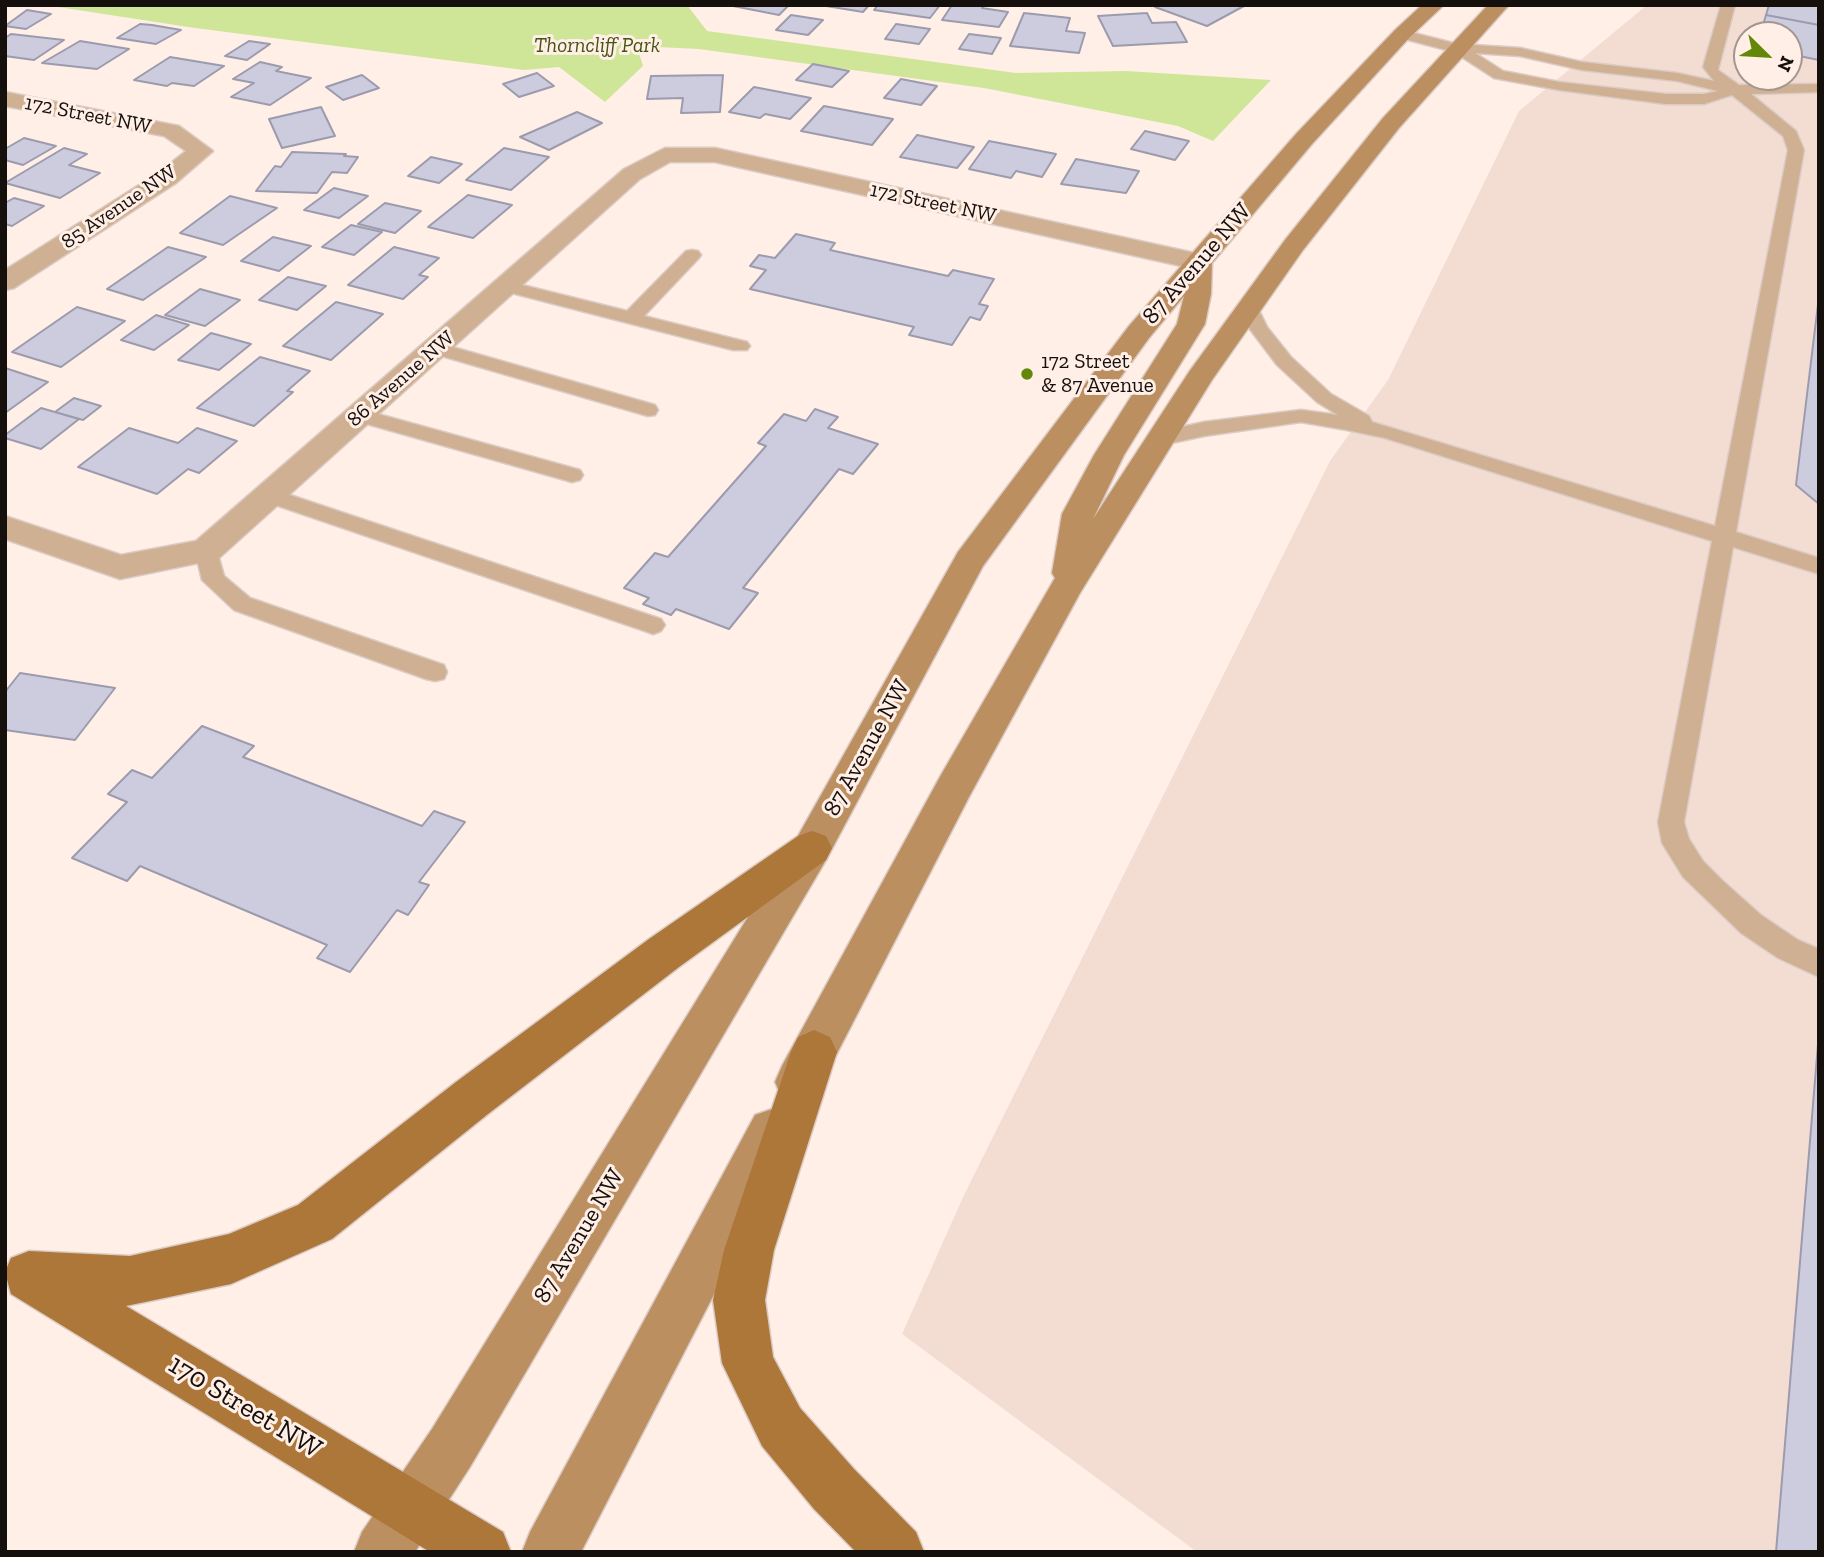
<!DOCTYPE html>
<html>
<head>
<meta charset="utf-8">
<style>
  body { margin:0 }
  #map { position:relative; width:1824px; height:1557px; overflow:hidden; background:#ffefe7; font-family:"Zilla Slab",serif }
  canvas { display:block }
  .frame { position:absolute; inset:0; border:7px solid #16100c; pointer-events:none }
  .north { position:absolute; left:1733px; top:21px; width:70px; height:70px; box-sizing:border-box; background:#ffefe7; border:2px solid #a2968f; border-radius:50%; rotate:114deg; font-size:19px; font-weight:700; line-height:28px; text-align:center; color:#16100c }
  .north::after { content:''; display:block; margin:auto; width:24px; height:32px; background:#638709; clip-path:polygon(50% 0,100% 100%,50% 72%,0 100%) }
</style>
</head>
<body>
<div id="map">
<canvas width="1824" height="1557"></canvas>
<div class="frame"></div>
<div class="north">N</div>
</div>
<script>
const ctx = document.querySelector('canvas').getContext('2d');
ctx.lineJoin = 'round';
function paint(path, color) {
  ctx.fillStyle = color;
  ctx.fill(path, 'evenodd');
}
function shape(rows) {
  const path = new Path2D();
  for (const r of rows) {
    path.moveTo(r[0], r[1]);
    for (let i = 2; i < r.length; i += 2) path.lineTo(r[i], r[i + 1]);
  }
  return path;
}
function strokePath(path, color, width, dash) {
  ctx.strokeStyle = color;
  ctx.lineWidth = width;
  ctx.lineCap = dash ? 'butt' : 'round';
  ctx.setLineDash(dash || []);
  ctx.stroke(path);
}
function drawText(font, color, halo, rows, align = 'center') {
  ctx.font = font + ' "Zilla Slab",serif';
  ctx.lineWidth = 6;
  ctx.setLineDash([]);
  ctx.textBaseline = 'middle';
  ctx.strokeStyle = halo;
  ctx.fillStyle = color;
  for (const [text, x, y, turn = 0] of rows) {
    ctx.save();
    ctx.translate(x, y);
    ctx.rotate((+turn || 0) * Math.PI / 180);
    ctx.textAlign = isNaN(turn) ? turn : align;
    if (halo) ctx.strokeText(text, 0, 0);
    ctx.fillText(text, 0, 0);
    ctx.restore();
  }
}
const built = shape([
  [1647,5,1819,5,1819,1552,1197,1552,902,1334,964,1195,1330,461,1388,380,1519,111],
  [1747,35,1789,35,1789,77,1747,77]
]);
const green = shape([
  [45,5,687,5,707,31,1016,73,1126,71,1271,80,1213,141,1178,126,984,88,699,49,637,46,643,66,605,102,559,67,524,70,195,28]
]);
const building = shape([
  [728,5,789,5,779,15,728,5],
  [820,5,869,5,863,12,820,5],
  [878,5,940,5,930,18,874,10,878,5],
  [952,5,979,5,984,6,982,8,1008,12,999,27,942,20,952,5],
  [1158,5,1241,5,1244,6,1207,26,1155,7,1158,5],
  [1769,5,1819,5,1819,25,1766,15,1769,5],
  [27,10,51,14,26,29,5,26,27,10],
  [1024,13,1070,18,1066,31,1085,33,1079,53,1010,46,1024,13],
  [1147,13,1152,23,1176,22,1187,42,1113,46,1098,16,1147,13],
  [791,15,823,20,808,35,776,30,791,15],
  [1766,15,1819,25,1819,60,1789,54,1789,35,1760,35,1766,15],
  [140,24,152,25,181,30,156,44,117,38,140,24],
  [896,24,930,29,919,44,885,39,896,24],
  [11,34,64,40,34,60,5,56,5,38,11,34],
  [969,34,1001,38,992,54,959,49,969,34],
  [80,41,129,49,97,69,42,63,80,41],
  [249,41,270,44,247,60,225,56,249,41],
  [170,57,224,66,194,86,172,83,167,86,134,80,170,57],
  [260,62,282,67,276,71,311,78,270,105,231,97,254,83,233,79,260,62],
  [813,64,849,71,832,87,796,80,813,64],
  [537,73,554,86,519,97,503,84,537,73],
  [362,75,379,88,343,100,326,87,362,75],
  [723,75,720,112,681,113,683,98,647,99,651,76,723,75],
  [901,79,937,86,921,105,884,98,901,79],
  [754,87,811,98,790,119,765,114,760,118,729,112,754,87],
  [824,106,893,119,872,145,801,131,824,106],
  [321,107,335,136,282,148,269,119,321,107],
  [577,112,602,123,549,150,520,137,577,112],
  [1145,131,1189,141,1175,160,1131,149,1145,131],
  [917,135,974,147,957,168,900,157,917,135],
  [24,138,56,146,23,165,5,160,5,149,24,138],
  [989,141,1056,154,1042,177,1016,171,1011,178,969,169,989,141],
  [64,148,87,154,69,165,100,173,60,198,5,183,64,148],
  [504,148,549,157,511,190,466,180,504,148],
  [292,152,346,154,344,156,358,157,347,173,332,172,317,193,256,191,275,166,281,167,292,152],
  [431,157,462,164,439,183,408,176,431,157],
  [1076,159,1139,171,1126,193,1061,184,1076,159],
  [334,188,368,196,339,218,304,210,334,188],
  [468,195,512,205,473,238,428,227,468,195],
  [230,196,277,208,223,245,180,233,230,196],
  [14,198,44,206,12,226,5,224,5,203,14,198],
  [385,203,421,211,395,233,358,224,385,203],
  [351,225,382,232,354,255,322,247,351,225],
  [796,234,835,243,830,250,948,276,953,270,994,279,979,304,988,306,980,320,970,317,952,345,909,335,914,327,750,289,766,270,750,266,759,255,775,258,796,234],
  [273,237,311,246,279,271,241,261,273,237],
  [168,247,206,257,143,300,107,289,168,247],
  [394,247,439,258,419,275,428,277,403,299,348,285,394,247],
  [288,277,326,286,297,310,259,300,288,277],
  [200,289,240,300,205,326,165,315,200,289],
  [1819,296,1819,504,1796,485,1819,296],
  [336,302,383,314,331,360,283,346,336,302],
  [77,307,125,321,61,367,12,352,77,307],
  [156,315,189,325,154,350,121,340,156,315],
  [211,333,251,344,219,370,178,360,211,333],
  [260,357,310,371,287,391,293,392,254,426,197,408,260,357],
  [5,368,48,382,5,413,5,368],
  [74,398,101,406,83,420,55,412,74,398],
  [41,408,79,419,41,449,5,438,5,435,41,408],
  [815,409,838,417,828,428,878,444,853,474,839,469,743,588,758,593,729,629,676,609,671,615,643,604,649,598,624,588,655,553,668,557,766,446,758,443,784,414,806,421,815,409],
  [129,428,178,443,197,428,237,441,199,473,188,469,157,494,78,467,129,428],
  [20,673,115,688,75,740,5,730,5,692,20,673],
  [202,726,254,746,243,757,422,826,434,811,465,822,419,882,429,885,408,915,397,910,350,972,317,958,327,945,140,866,127,881,72,858,127,802,108,794,132,770,152,778,202,726],
  [1819,1032,1819,1552,1776,1552,1819,1032]
]);
const lane = shape([
  [1721,5,1735,5,1718,70,1739,85,1819,84,1819,92,1751,94,1796,131,1804,150,1736,532,1819,558,1819,574,1733,547,1684,822,1689,839,1703,861,1723,881,1761,915,1798,940,1819,949,1819,977,1778,958,1741,933,1683,877,1662,843,1658,822,1712,541,1385,438,1347,430,1301,422,1204,436,1162,445,1155,443,1152,438,1155,433,1204,422,1301,410,1338,415,1317,402,1277,365,1249,328,1240,308,1249,302,1256,304,1267,327,1291,357,1331,394,1369,416,1372,422,1715,526,1788,150,1783,136,1732,95,1704,104,1666,104,1559,90,1494,78,1454,52,1397,37,1395,34,1402,30,1457,44,1520,48,1582,62,1677,73,1714,81,1703,67,1721,5],
  [1475,53,1520,56,1582,70,1677,81,1718,91,1704,94,1666,94,1559,82,1503,71,1475,53],
  [692,250,698,251,701,255,698,259,644,316,747,342,750,346,747,350,733,350,500,290,497,286,506,281,627,311,686,251,692,250],
  [435,342,655,405,658,410,655,415,648,416,428,352,425,348,435,342],
  [360,409,580,470,583,475,580,480,572,482,353,420,350,415,353,410,360,409],
  [269,488,661,619,665,625,661,631,653,634,645,631,261,500,258,495,261,490,269,488],
  [206,543,214,545,217,551,224,576,250,598,444,665,447,672,444,679,435,681,426,679,234,610,202,580,195,551,198,545,206,543]
]);
const street = shape([
  [5,92,179,126,213,151,176,183,14,288,5,290,5,270,158,173,186,151,164,136,5,106,5,92],
  [665,148,715,148,1199,254,1208,256,1212,262,1208,268,1199,270,715,162,670,162,640,179,218,559,120,579,5,539,5,516,121,555,196,541,624,169,665,148]
]);
const secondary = shape([
  [1422,5,1444,5,1409,38,1312,144,1212,263,1211,294,1205,324,1124,455,1093,519,1189,372,1285,240,1383,118,1488,5,1509,5,1399,128,1303,250,1212,380,1080,593,969,797,814,1098,798,1104,782,1098,775,1082,782,1066,941,775,1055,578,1052,573,1062,514,1094,455,1177,324,1184,296,1149,338,983,566,826,860,470,1467,415,1552,354,1552,362,1532,432,1429,798,836,958,552,1129,326,1296,134,1395,30,1422,5],
  [772,1109,789,1115,795,1132,789,1149,581,1552,522,1552,530,1532,755,1115,772,1109]
]);
const primary = shape([
  [812,831,826,836,832,848,826,860,679,967,488,1114,332,1239,231,1284,126,1306,503,1532,511,1552,430,1552,11,1294,5,1272,11,1258,29,1251,130,1256,229,1234,298,1205,456,1082,649,939,798,836,812,831],
  [814,1030,830,1037,837,1052,774,1250,765,1300,773,1357,800,1408,854,1469,916,1532,924,1552,856,1552,814,1509,762,1446,722,1363,713,1300,724,1250,791,1052,798,1037,814,1030]
]);
const markers = [
  [1027,374,7,"#638709"]
];
const farParknames = [
  ["Thorncliff Park",597,46]
];
const farStreetnames = [
  ["172 Street NW",88,115,11],
  ["172 Street NW",933,203,12],
  ["85 Avenue NW",119,207,-34],
  ["86 Avenue NW",401,379,-41]
];
const farPoinames = [
  ["172 Street",1041,362],
  ["& 87 Avenue",1041,386]
];
const streetNames = [
  ["87 Avenue NW",1197,264,-49],
  ["87 Avenue NW",867,748,-61],
  ["87 Avenue NW",579,1236,-59]
];
const nearStreetnames = [
  ["170 Street NW",245,1407,31]
];
paint(built, '#f3ddd3');
paint(green, '#cfe699');
paint(building, '#cdccdf');
strokePath(building, '#9c9bad', 2);
strokePath(lane, '#dacbc4', 3);
strokePath(street, '#dacbc4', 3);
strokePath(secondary, '#dacbc4', 3);
strokePath(primary, '#dacbc4', 3);
paint(lane, '#cfb092');
paint(street, '#cfb092');
paint(secondary, '#bc8f61');
paint(primary, '#ad773a');
for (const [x, y, r, color] of markers) {
  const dot = new Path2D();
  dot.arc(x, y, r, 0, 2 * Math.PI);
  ctx.fillStyle = color;
  ctx.fill(dot);
  strokePath(dot, '#ffefe7', 2.5);
}
drawText('italic 21px', '#445412', '#ffefe7', farParknames);
drawText('21px', '#16100c', '#ffefe7', farStreetnames);
drawText('21px', '#16100c', '#ffefe7', farPoinames, 'left');
drawText('24px', '#16100c', '#ffefe7', streetNames);
drawText('28px', '#16100c', '#ffefe7', nearStreetnames);
</script>
</body>
</html>
